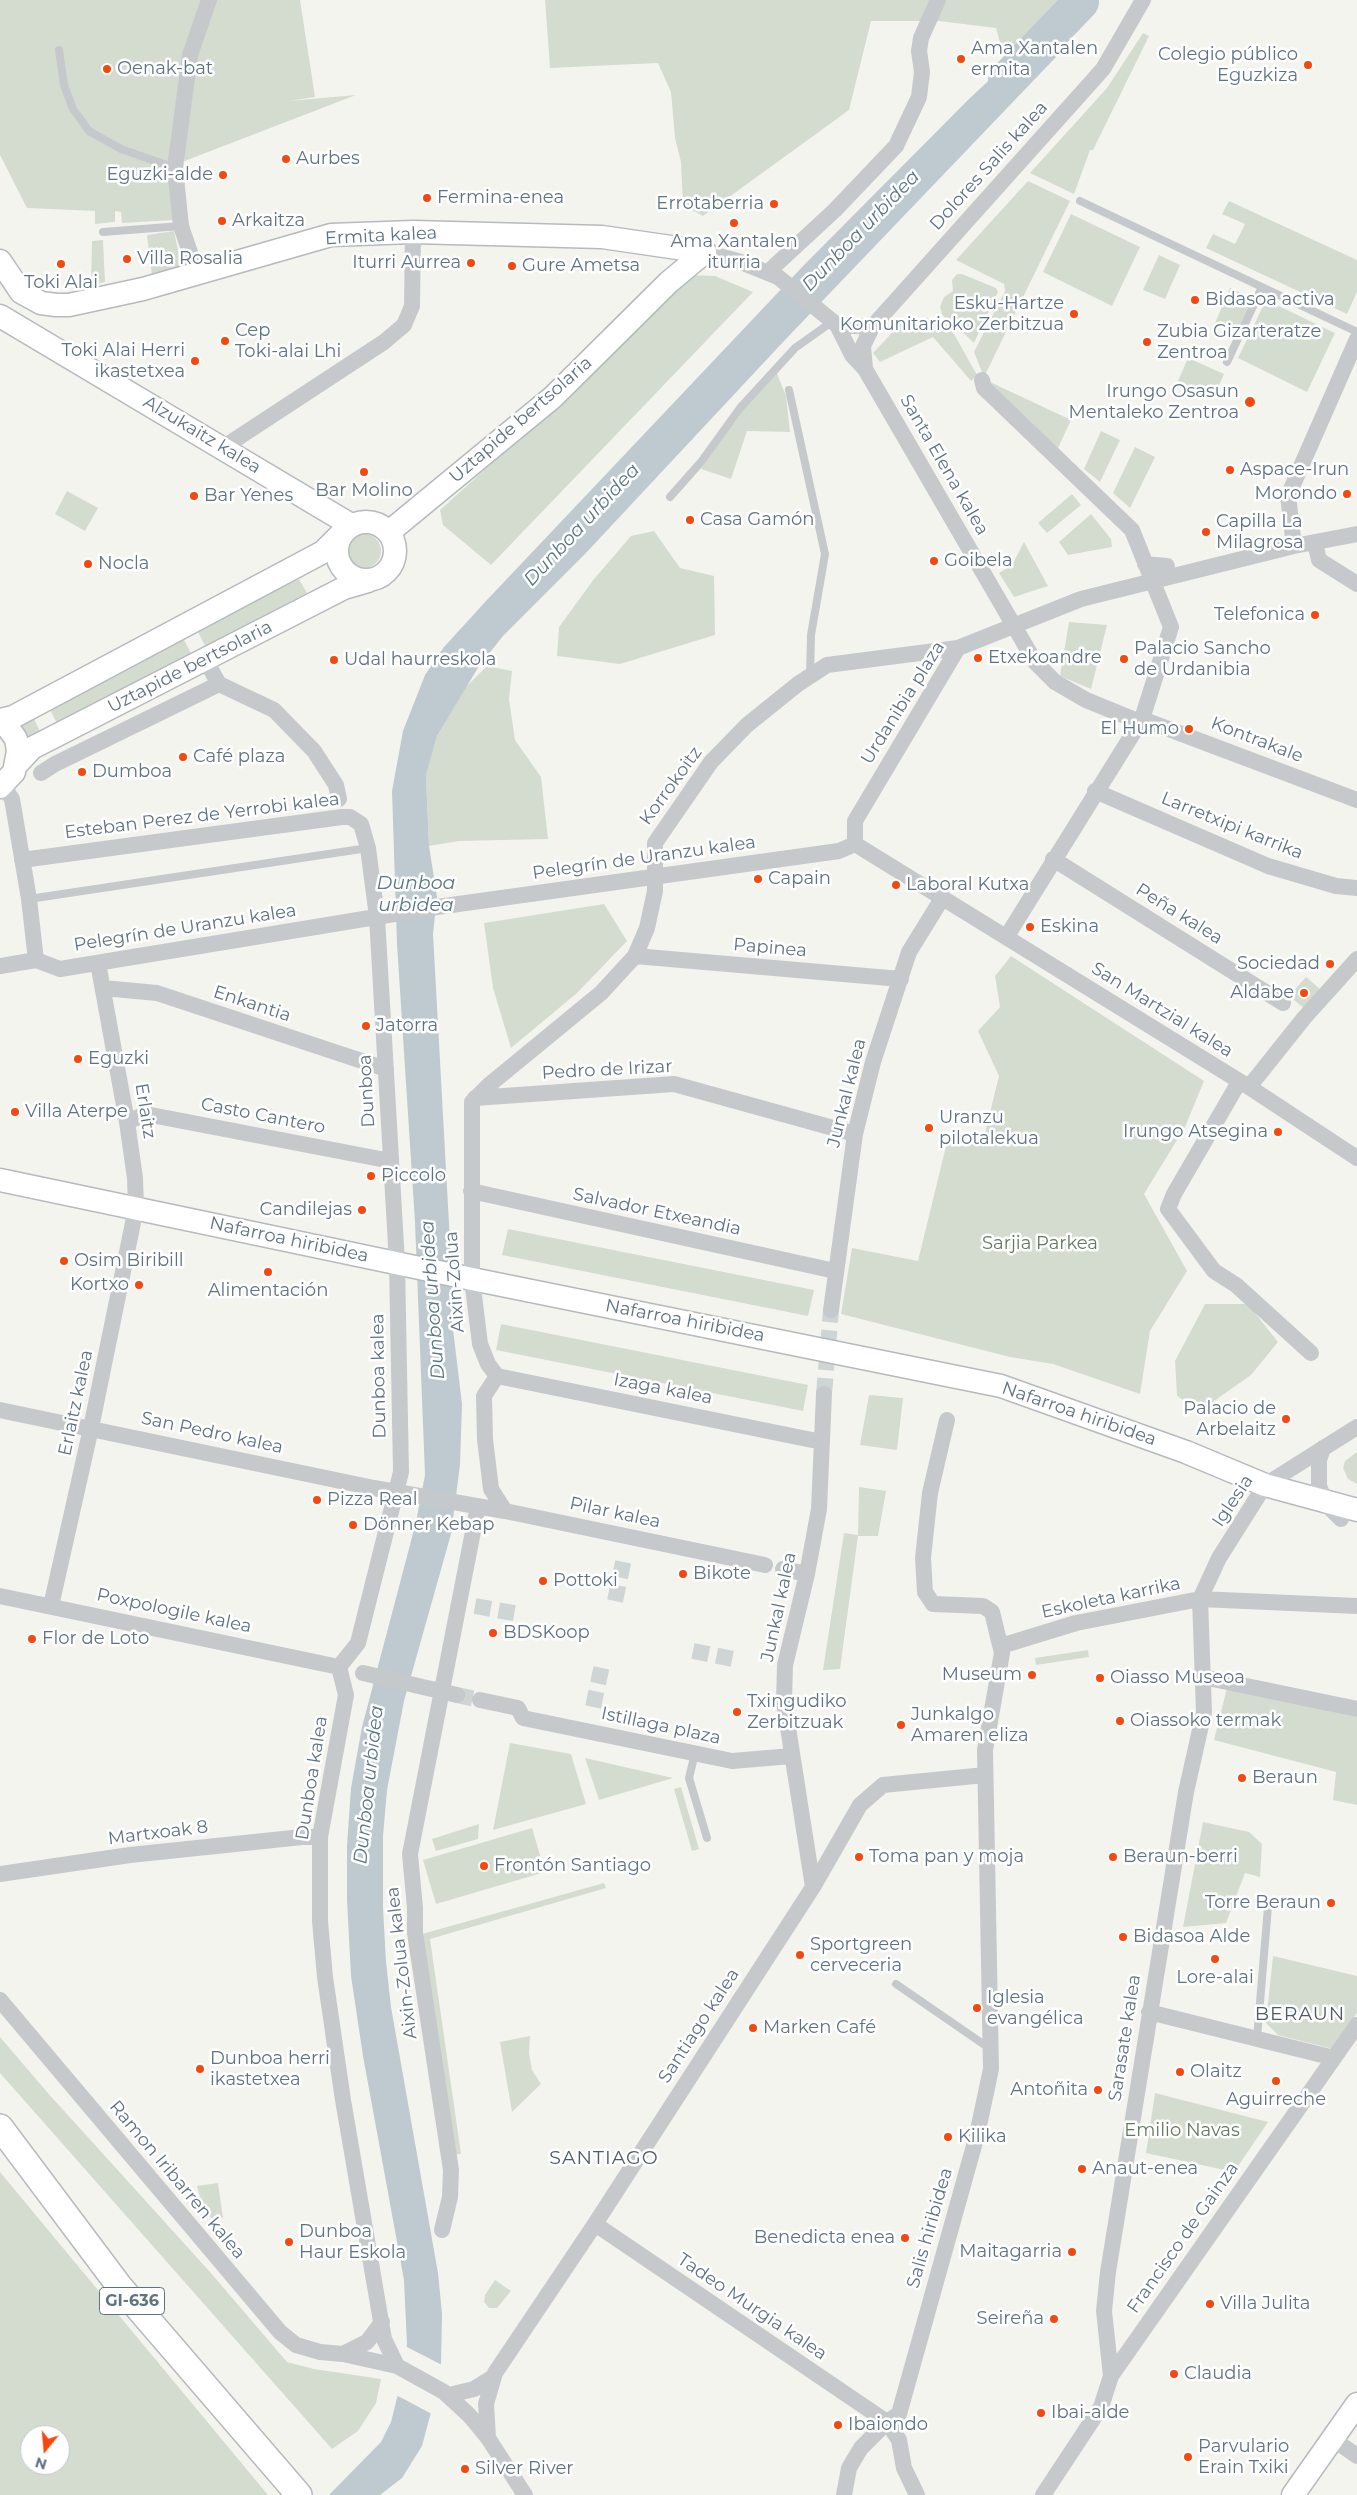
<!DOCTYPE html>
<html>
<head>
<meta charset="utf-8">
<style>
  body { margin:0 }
  #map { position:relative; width:1357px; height:2495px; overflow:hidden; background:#f4f4ef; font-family:Montserrat,sans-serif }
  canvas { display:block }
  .north { position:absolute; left:20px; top:2425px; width:50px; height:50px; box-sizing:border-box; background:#fff; border:1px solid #bfc7cd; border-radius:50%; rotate:197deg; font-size:14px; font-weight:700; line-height:20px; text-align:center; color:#607383 }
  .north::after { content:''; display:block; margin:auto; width:18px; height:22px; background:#f5480f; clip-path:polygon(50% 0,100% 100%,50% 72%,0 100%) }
</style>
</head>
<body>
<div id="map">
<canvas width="1357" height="2495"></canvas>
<div class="north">N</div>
</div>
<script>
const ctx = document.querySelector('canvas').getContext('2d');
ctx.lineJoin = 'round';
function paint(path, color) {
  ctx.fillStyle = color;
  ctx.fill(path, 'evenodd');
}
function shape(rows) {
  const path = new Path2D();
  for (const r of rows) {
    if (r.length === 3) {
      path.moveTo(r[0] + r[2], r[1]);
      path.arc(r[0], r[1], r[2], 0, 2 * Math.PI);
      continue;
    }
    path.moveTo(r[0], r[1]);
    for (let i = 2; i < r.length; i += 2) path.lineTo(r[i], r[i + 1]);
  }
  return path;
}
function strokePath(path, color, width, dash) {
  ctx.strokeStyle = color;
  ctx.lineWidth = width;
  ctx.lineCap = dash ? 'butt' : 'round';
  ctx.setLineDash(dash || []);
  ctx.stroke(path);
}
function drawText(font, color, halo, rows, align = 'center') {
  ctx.font = font + ' Montserrat,sans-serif';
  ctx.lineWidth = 5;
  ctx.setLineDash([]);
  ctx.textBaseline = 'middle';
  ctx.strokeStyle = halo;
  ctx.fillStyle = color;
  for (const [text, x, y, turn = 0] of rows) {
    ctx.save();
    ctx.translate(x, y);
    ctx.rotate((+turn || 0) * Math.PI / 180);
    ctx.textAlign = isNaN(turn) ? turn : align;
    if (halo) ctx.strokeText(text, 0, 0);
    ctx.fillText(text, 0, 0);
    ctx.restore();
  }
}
const green = shape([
  [0,0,300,0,315,97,289,101,356,95,182,162,174,220,122,223,121,212,115,211,115,222,95,224,95,211,27,208,0,155],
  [545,0,1093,0,1058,46,1033,66,1007,68,996,28,939,21,871,21,849,110,703,216,683,205,681,162,675,138,671,92,658,63,550,68],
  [1143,33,1149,36,1093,150,1090,150,1074,194,1030,173,1107,88],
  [1028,181,1070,201,984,377,974,352,1005,291,1004,284,956,260],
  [1229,201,1357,260,1357,292,1347,314,1206,248,1213,234,1235,244,1245,224,1222,214],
  [1071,214,1140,247,1112,306,1043,272],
  [174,231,182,269,152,276,147,235],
  [103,240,105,282,91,285,92,241],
  [1159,255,1180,265,1165,299,1143,290],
  [957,274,962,274,996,288,998,292,974,343,956,326,947,321,942,314,940,307,944,297,953,291,952,280],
  [687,275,715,276,753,292,491,565,443,525,440,510,522,436],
  [1230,288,1252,298,1237,332,1215,323],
  [1266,300,1335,333,1307,392,1238,358],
  [930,318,945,324,954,334,977,375,971,381,933,337,880,362,873,353,905,319],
  [1188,358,1224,374,1214,397,1178,381],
  [776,371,786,396,790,432,747,431,731,479,701,469,739,413],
  [990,382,1071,420,1058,448,989,387],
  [1101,431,1120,440,1100,482,1084,469],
  [1135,447,1155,457,1130,508,1113,493],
  [67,491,98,508,85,531,55,514],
  [1072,494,1081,505,1047,533,1038,523],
  [1091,514,1111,539,1112,547,1068,555,1059,542],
  [654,531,680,568,714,576,715,635,620,664,557,656,559,627,594,579,631,536],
  [364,551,17],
  [1024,542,1048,586,1014,597,999,573,1012,565],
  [299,579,307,593,205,646,197,630],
  [1069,622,1107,625,1091,689,1060,676],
  [183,638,191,653,57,723,49,708],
  [487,666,512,671,509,699,515,740,541,777,548,839,459,841,429,846,426,776,437,736,466,687],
  [33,717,40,731,26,738,17,724],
  [604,904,627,941,577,993,511,1048,493,988,484,923],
  [1011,956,1204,1081,1185,1127,1144,1194,1187,1271,1150,1331,1140,1394,1053,1364,1010,1357,841,1314,852,1248,918,1261,947,1142,966,1147,984,1137,999,1076,978,1031,1000,1007,995,976],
  [1306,977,1320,989,1305,1009,1289,996],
  [508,1229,814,1290,808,1316,502,1255],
  [1205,1304,1248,1304,1278,1342,1251,1375,1200,1411,1177,1396,1175,1361],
  [501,1324,808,1385,803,1411,496,1350],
  [869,1395,903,1398,897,1450,860,1445],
  [1357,1452,1357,1484,1348,1479,1343,1468,1345,1461],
  [859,1487,886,1491,878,1536,858,1536,840,1669,823,1670,844,1533,858,1535],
  [1088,1650,1089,1657,1036,1665,1035,1658],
  [1227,1688,1357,1717,1357,1805,1333,1800,1336,1772,1214,1740],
  [510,1743,571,1754,586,1804,493,1830],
  [585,1758,673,1778,599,1800],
  [681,1787,699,1849,692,1851,674,1789],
  [1203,1822,1249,1832,1262,1844,1260,1877,1245,1873,1226,1923,1183,1927],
  [479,1824,478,1839,436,1851,432,1839],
  [532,1828,545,1872,436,1904,423,1860],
  [604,1883,606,1888,430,1939,461,2154,451,2155,422,1934],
  [1273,1956,1357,1976,1357,2013,1333,2049,1278,2035,1266,2023],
  [530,2036,529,2053,532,2070,541,2084,512,2112,500,2042],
  [0,2037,47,2092,210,2272,287,2362,314,2369,381,2379,376,2403,358,2431,332,2449,0,2073],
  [1155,2093,1268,2122,1234,2172,1146,2153],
  [0,2172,268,2495,0,2495],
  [30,2435,60,2435,60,2465,30,2465],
  [218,2183,223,2218,213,2220,203,2209,197,2186],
  [495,2280,511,2291,497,2308,489,2308,484,2302,485,2295]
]);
const water = shape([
  [1037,43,1056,57,784,341,585,554,503,636,479,666,437,736,426,776,429,846,437,897,433,934,450,1242,452,1321,462,1404,460,1465,451,1534,404,1701,387,1790,383,1836,383,1908,386,1962,391,2007,438,2273,442,2314,441,2364,434,2401,422,2446,402,2478,380,2495,329,2495,381,2442,391,2422,398,2394,407,2344,404,2280,363,2056,351,1976,347,1900,347,1846,351,1788,362,1727,416,1522,425,1475,415,1222,397,944,392,791,403,731,425,675,444,647,486,601,805,264,969,99,1013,58]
]);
const pier = shape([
  [405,2346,442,2365,432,2414,396,2395]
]);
const stream = shape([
  [1081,2,1081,0]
]);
const river = shape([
  [1006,80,1081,2]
]);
const streetTunnel = shape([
  [824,1394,831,1310],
  [615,1601,624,1558],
  [475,1606,519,1614],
  [693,1651,738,1660],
  [457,1695,480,1700],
  [593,1707,602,1665]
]);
const lane = shape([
  [59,50,64,85,73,109,89,131,121,149,175,168],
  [1080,201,1357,332],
  [103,232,181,226],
  [1227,362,1262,287],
  [789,390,825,554,811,635,810,676],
  [670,497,701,462,740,408,795,348,833,321],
  [29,899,368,848],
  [695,1753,689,1778,707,1838],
  [896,1984,989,2048],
  [1257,2038,1268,1907]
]);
const street = shape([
  [705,252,741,262,778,277,837,325,852,355,865,369,1035,662,1055,682,1086,700,1140,722],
  [768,272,835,210,896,146,919,97,922,72,919,51,921,38,938,0],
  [197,273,181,226,175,168,190,55,209,0],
  [837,325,872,327],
  [865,369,863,346,872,327,1103,69,1143,0],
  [982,380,984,388,1132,530,1171,627,1142,719,1007,936],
  [226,450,233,441,384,342,404,325,412,306,413,232],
  [1315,543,1319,560,1357,584],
  [1294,546,1288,496,1357,339],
  [1145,564,1167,566],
  [219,684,274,710,314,751,336,785,339,799],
  [1142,719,1357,800],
  [41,773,55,764,219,684,211,670],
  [3,786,12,799,29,899,36,960],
  [1095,791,1268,866,1336,886,1357,888],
  [855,844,855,821,958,648,1081,599,1294,546,1357,534],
  [855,844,1249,1087,1357,1158],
  [1053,859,1283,1003],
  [22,860,342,817,350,817,361,824,368,848,377,917,397,1263,401,1472,358,1643,339,1667,346,1695,320,1837,320,1921,325,1977,343,2100,384,2339,397,2366],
  [635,956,901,979],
  [0,966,36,960,60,969,437,907,839,851,855,844],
  [103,988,157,993,386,1069],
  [1239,1082,1174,1194,1168,1209,1214,1271,1236,1285,1311,1353],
  [1249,1087,1304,1018,1357,959],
  [475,1098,674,1084,855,1134],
  [127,1122,141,1116,151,1115,391,1161],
  [471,1191,835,1271],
  [831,1310,855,1134,873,1062,909,952,943,897],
  [497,1376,488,1364,480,1344,472,1279,472,1102,489,1085,601,993,635,956,647,928,655,891,655,843,711,762,747,725,798,684,827,665,958,648],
  [497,1376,822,1442],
  [497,1376,484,1396,485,1439,491,1489,505,1511],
  [0,1410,374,1488,505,1511,765,1565],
  [1323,1448,1319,1460,1319,1486,1327,1505,1341,1519],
  [783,1569,807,1574],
  [0,1596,339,1667],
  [51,1606,91,1428,136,1208,135,1178,127,1122,98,963],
  [1001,1646,1076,1623,1200,1599,1357,1606],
  [363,1673,457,1695],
  [1203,1677,1357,1709],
  [480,1700,518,1708,523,1718,732,1761,792,1756],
  [0,1874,130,1855,302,1837,320,1837],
  [813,1887,784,1702,785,1665,807,1574,819,1509,824,1394],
  [0,2000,280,2332,296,2345,320,2352,343,2354,397,2366,444,2392,469,2415,488,2438,525,2495],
  [1149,2012,1334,2058],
  [595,2224,887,2422,899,2440,904,2468,917,2495],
  [442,2230,450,2197,451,2170,415,1933,415,1908,410,1854,478,1506],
  [343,2354,367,2342,382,2322],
  [1111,2376,1357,2025],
  [449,2395,474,2389,493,2377],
  [488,2438,486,2404,495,2373,595,2224,813,1887,860,1805,883,1785,985,1775],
  [1333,2439,1357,2456],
  [844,2495,849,2468,861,2448,887,2422,899,2414,977,2135,991,2069,985,1750,1002,1653,992,1612,983,1606,933,1604,925,1592,923,1558,930,1493,947,1420],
  [1043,2495,1101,2407,1111,2376,1104,2311,1108,2272,1186,1792,1204,1712,1200,1599,1219,1558,1265,1485,1357,1427]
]);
const secondary = shape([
  [0,261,21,292,41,303,56,305,69,305,143,289,331,235,413,232,602,237,705,252],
  [0,316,351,525],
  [366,551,29],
  [389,532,553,397,669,282,705,252],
  [0,720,13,717,323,552,341,534],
  [0,720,9,729,16,739,18,751,14,772,0,787],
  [17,764,32,748,344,588,368,581],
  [0,1180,472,1279,1001,1386,1186,1452,1265,1485,1357,1510],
  [1293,2495,1357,2404]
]);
const primary = shape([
  [0,2127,120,2287,299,2495]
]);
const markers = [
  [961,59,5,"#f5480f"],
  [1308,65,5,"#f5480f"],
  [107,69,5,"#f5480f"],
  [286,159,5,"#f5480f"],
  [223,175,5,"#f5480f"],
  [427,198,5,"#f5480f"],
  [774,204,5,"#f5480f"],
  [222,221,5,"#f5480f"],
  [734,223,5,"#f5480f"],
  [127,259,5,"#f5480f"],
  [471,263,5,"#f5480f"],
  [61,264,5,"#f5480f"],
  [512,266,5,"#f5480f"],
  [1195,300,5,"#f5480f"],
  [1074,314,5,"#f5480f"],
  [225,341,5,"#f5480f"],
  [1147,342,5,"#f5480f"],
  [195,361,5,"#f5480f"],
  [1250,402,6,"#f5480f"],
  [1230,470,5,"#f5480f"],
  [364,472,5,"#f5480f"],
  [1347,494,5,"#f5480f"],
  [194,496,5,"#f5480f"],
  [690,520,5,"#f5480f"],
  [1206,532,5,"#f5480f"],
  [934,561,5,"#f5480f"],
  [88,564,5,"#f5480f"],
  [1315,615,5,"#f5480f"],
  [978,658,5,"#f5480f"],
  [1124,659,5,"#f5480f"],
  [334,660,5,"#f5480f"],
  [1189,729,5,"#f5480f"],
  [183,757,5,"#f5480f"],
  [82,772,5,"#f5480f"],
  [758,879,5,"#f5480f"],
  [896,885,5,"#f5480f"],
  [1030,927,5,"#f5480f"],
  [1330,964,5,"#f5480f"],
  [1304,993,5,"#f5480f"],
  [366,1026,5,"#f5480f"],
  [78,1059,5,"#f5480f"],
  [15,1112,5,"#f5480f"],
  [929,1128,5,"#f5480f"],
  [1278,1132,5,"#f5480f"],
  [371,1176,5,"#f5480f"],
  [362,1210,5,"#f5480f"],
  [64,1261,5,"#f5480f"],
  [268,1272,5,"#f5480f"],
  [139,1285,5,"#f5480f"],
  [1286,1419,5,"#f5480f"],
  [317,1500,5,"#f5480f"],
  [353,1525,5,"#f5480f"],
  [683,1574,5,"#f5480f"],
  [543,1581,5,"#f5480f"],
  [493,1633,5,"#f5480f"],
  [32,1639,5,"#f5480f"],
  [1032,1675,5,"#f5480f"],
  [1100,1678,5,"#f5480f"],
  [737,1712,5,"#f5480f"],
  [1120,1721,5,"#f5480f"],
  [901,1725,5,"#f5480f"],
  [1242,1778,5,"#f5480f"],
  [859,1857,5,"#f5480f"],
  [1113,1857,5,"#f5480f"],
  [484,1866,5,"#f5480f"],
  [1331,1903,5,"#f5480f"],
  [1123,1937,5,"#f5480f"],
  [800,1955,5,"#f5480f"],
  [1215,1959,5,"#f5480f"],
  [977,2008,5,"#f5480f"],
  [753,2028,5,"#f5480f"],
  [200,2069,5,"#f5480f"],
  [1180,2072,5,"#f5480f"],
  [1276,2081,5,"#f5480f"],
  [1098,2090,5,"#f5480f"],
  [948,2137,5,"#f5480f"],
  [1082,2169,5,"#f5480f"],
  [905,2238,5,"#f5480f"],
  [289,2242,5,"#f5480f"],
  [1072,2252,5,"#f5480f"],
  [1210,2304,5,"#f5480f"],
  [1054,2319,5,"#f5480f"],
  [1174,2374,5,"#f5480f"],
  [1041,2413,5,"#f5480f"],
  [838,2425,5,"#f5480f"],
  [1188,2457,5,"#f5480f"],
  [465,2469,5,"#f5480f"]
];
const shields = [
  [132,2301,65]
];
const shieldNames = [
  ["GI-636",132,2301]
];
const poiNames = [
  ["Ama Xantalen",971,49],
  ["ermita",971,70],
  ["Colegio público",1298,55,"right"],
  ["Eguzkiza",1298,76,"right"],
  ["Oenak-bat",117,69],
  ["Aurbes",296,159],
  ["Eguzki-alde",213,175,"right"],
  ["Fermina-enea",437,198],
  ["Errotaberria",764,204,"right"],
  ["Arkaitza",232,221],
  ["Ama Xantalen",734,242,"center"],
  ["iturria",734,263,"center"],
  ["Villa Rosalia",137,259],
  ["Iturri Aurrea",461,263,"right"],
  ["Gure Ametsa",522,266],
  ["Toki Alai",61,283,"center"],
  ["Bidasoa activa",1205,300],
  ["Esku-Hartze",1064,304,"right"],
  ["Komunitarioko Zerbitzua",1064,325,"right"],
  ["Cep",235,331],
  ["Toki-alai Lhi",235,352],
  ["Zubia Gizarteratze",1157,332],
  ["Zentroa",1157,353],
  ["Toki Alai Herri",185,351,"right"],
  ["ikastetxea",185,372,"right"],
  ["Irungo Osasun",1239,392,"right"],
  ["Mentaleko Zentroa",1239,413,"right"],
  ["Aspace-Irun",1240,470],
  ["Bar Molino",364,491,"center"],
  ["Morondo",1337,494,"right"],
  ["Bar Yenes",204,496],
  ["Casa Gamón",700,520],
  ["Capilla La",1216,522],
  ["Milagrosa",1216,543],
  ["Goibela",944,561],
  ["Nocla",98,564],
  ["Telefonica",1305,615,"right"],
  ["Palacio Sancho",1134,649],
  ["de Urdanibia",1134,670],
  ["Etxekoandre",988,658],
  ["Udal haurreskola",344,660],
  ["El Humo",1179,729,"right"],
  ["Café plaza",193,757],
  ["Dumboa",92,772],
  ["Capain",768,879],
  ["Laboral Kutxa",906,885],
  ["Eskina",1040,927],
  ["Sociedad",1320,964,"right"],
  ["Aldabe",1294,993,"right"],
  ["Jatorra",376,1026],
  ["Eguzki",88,1059],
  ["Villa Aterpe",25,1112],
  ["Uranzu",939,1118],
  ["pilotalekua",939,1139],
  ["Irungo Atsegina",1268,1132,"right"],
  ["Piccolo",381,1176],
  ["Candilejas",352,1210,"right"],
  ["Osim Biribill",74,1261],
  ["Kortxo",129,1285,"right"],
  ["Alimentación",268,1291,"center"],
  ["Palacio de",1276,1409,"right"],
  ["Arbelaitz",1276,1430,"right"],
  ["Pizza Real",327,1500],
  ["Dönner Kebap",363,1525],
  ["Bikote",693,1574],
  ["Pottoki",553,1581],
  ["BDSKoop",503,1633],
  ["Flor de Loto",42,1639],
  ["Museum",1022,1675,"right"],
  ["Oiasso Museoa",1110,1678],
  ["Txingudiko",747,1702],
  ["Zerbitzuak",747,1723],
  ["Junkalgo",911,1715],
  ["Amaren eliza",911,1736],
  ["Oiassoko termak",1130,1721],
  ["Beraun",1252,1778],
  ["Toma pan y moja",869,1857],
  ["Beraun-berri",1123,1857],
  ["Frontón Santiago",494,1866],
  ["Torre Beraun",1321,1903,"right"],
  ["Bidasoa Alde",1133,1937],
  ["Sportgreen",810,1945],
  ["cerveceria",810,1966],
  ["Lore-alai",1215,1978,"center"],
  ["Iglesia",987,1998],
  ["evangélica",987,2019],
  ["Marken Café",763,2028],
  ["Dunboa herri",210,2059],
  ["ikastetxea",210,2080],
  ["Olaitz",1190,2072],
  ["Antoñita",1088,2090,"right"],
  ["Aguirreche",1276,2100,"center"],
  ["Kilika",958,2137],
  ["Anaut-enea",1092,2169],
  ["Dunboa",299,2232],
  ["Haur Eskola",299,2253],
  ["Benedicta enea",895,2238,"right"],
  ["Maitagarria",1062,2252,"right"],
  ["Villa Julita",1220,2304],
  ["Seireña",1044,2319,"right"],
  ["Claudia",1184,2374],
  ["Ibai-alde",1051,2413],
  ["Ibaiondo",848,2425],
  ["Parvulario",1198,2447],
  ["Erain Txiki",1198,2468],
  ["Silver River",475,2469]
];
const streetNames = [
  ["Dolores Salis kalea",989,166,-48],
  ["Ermita kalea",381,236,-3],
  ["Uztapide bertsolaria",521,420,-41],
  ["Alzukaitz kalea",202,435,31],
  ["Santa Elena kalea",944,465,60],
  ["Uztapide bertsolaria",190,667,-27],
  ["Urdanibia plaza",903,703,-58],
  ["Kontrakale",1257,740,21],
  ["Korrokoitz",671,786,-54],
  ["Esteban Perez de Yerrobi kalea",202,816,-7],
  ["Larretxipi karrika",1232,826,22],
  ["Pelegrín de Uranzu kalea",644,858,-8],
  ["Peña kalea",1179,914,32],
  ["Pelegrín de Uranzu kalea",185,928,-9],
  ["Papinea",770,948,5],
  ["Enkantia",252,1004,18],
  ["San Martzial kalea",1162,1010,32],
  ["Pedro de Irizar",607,1070,-3],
  ["Dunboa",367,1091,-93],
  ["Junkal kalea",847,1093,-76],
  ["Erlaitz",145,1111,81],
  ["Casto Cantero",263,1116,11],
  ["Salvador Etxeandia",657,1212,12],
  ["Nafarroa hiribidea",289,1240,12],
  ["Aixin-Zolua",455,1282,-94],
  ["Nafarroa hiribidea",685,1321,11],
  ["Dunboa kalea",379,1376,-91],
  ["Izaga kalea",663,1389,11],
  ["Erlaitz kalea",76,1403,-78],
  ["Nafarroa hiribidea",1079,1414,19],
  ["San Pedro kalea",212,1433,12],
  ["Iglesia",1233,1501,-56],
  ["Pilar kalea",615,1513,12],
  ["Eskoleta karrika",1111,1598,-12],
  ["Junkal kalea",779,1607,-78],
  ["Poxpologile kalea",174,1611,12],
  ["Istillaga plaza",661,1726,12],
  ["Dunboa kalea",312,1778,-81],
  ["Martxoak 8",158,1833,-7],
  ["Aixin-Zolua kalea",402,1963,-97],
  ["Santiago kalea",699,2026,-57],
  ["Sarasate kalea",1125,2038,-81],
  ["Ramon Iribarren kalea",177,2180,50],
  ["Salis hiribidea",930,2228,-74],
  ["Francisco de Gainza",1183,2238,-55],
  ["Tadeo Murgia kalea",752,2307,34]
];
const parkNames = [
  ["Sarjia Parkea",1040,1244],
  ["Emilio Navas",1182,2131]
];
const waterNames = [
  ["Dunboa urbidea",861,231,-46],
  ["Dunboa urbidea",582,525,-47],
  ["Dunboa",416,883],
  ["urbidea",416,905],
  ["Dunboa urbidea",433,1300,-94],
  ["Dunboa urbidea",369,1785,-84]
];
const neighbourhoodNames = [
  ["BERAUN",1300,2014],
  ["SANTIAGO",604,2158]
];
paint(green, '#d4dcd0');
paint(water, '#becacf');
paint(pier, '#f4f4ef');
strokePath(stream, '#becacf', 6);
strokePath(river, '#becacf', 36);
strokePath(streetTunnel, '#cfd4d4', 16, [16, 8]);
strokePath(secondary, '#b5babf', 25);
strokePath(primary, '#b6babe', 28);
strokePath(lane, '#c6c9cc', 8);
strokePath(street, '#c6c9cc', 16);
strokePath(secondary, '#fff', 22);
strokePath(primary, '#fff', 25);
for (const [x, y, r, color] of markers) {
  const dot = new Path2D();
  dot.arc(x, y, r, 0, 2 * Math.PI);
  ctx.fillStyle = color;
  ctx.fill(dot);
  strokePath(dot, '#fff', 2);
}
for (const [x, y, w] of shields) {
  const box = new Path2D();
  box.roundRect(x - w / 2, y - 13.5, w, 27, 4);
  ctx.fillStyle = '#fff';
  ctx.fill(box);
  strokePath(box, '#607383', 1);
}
drawText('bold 16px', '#607383', null, shieldNames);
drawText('18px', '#607383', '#fff', poiNames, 'left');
drawText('18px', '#607383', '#fff', streetNames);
drawText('18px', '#647a5f', '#fff', parkNames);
drawText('italic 19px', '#5b7782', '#fff', waterNames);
ctx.letterSpacing = '1px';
drawText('19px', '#4e5c68', '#fff', neighbourhoodNames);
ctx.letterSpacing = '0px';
</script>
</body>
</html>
